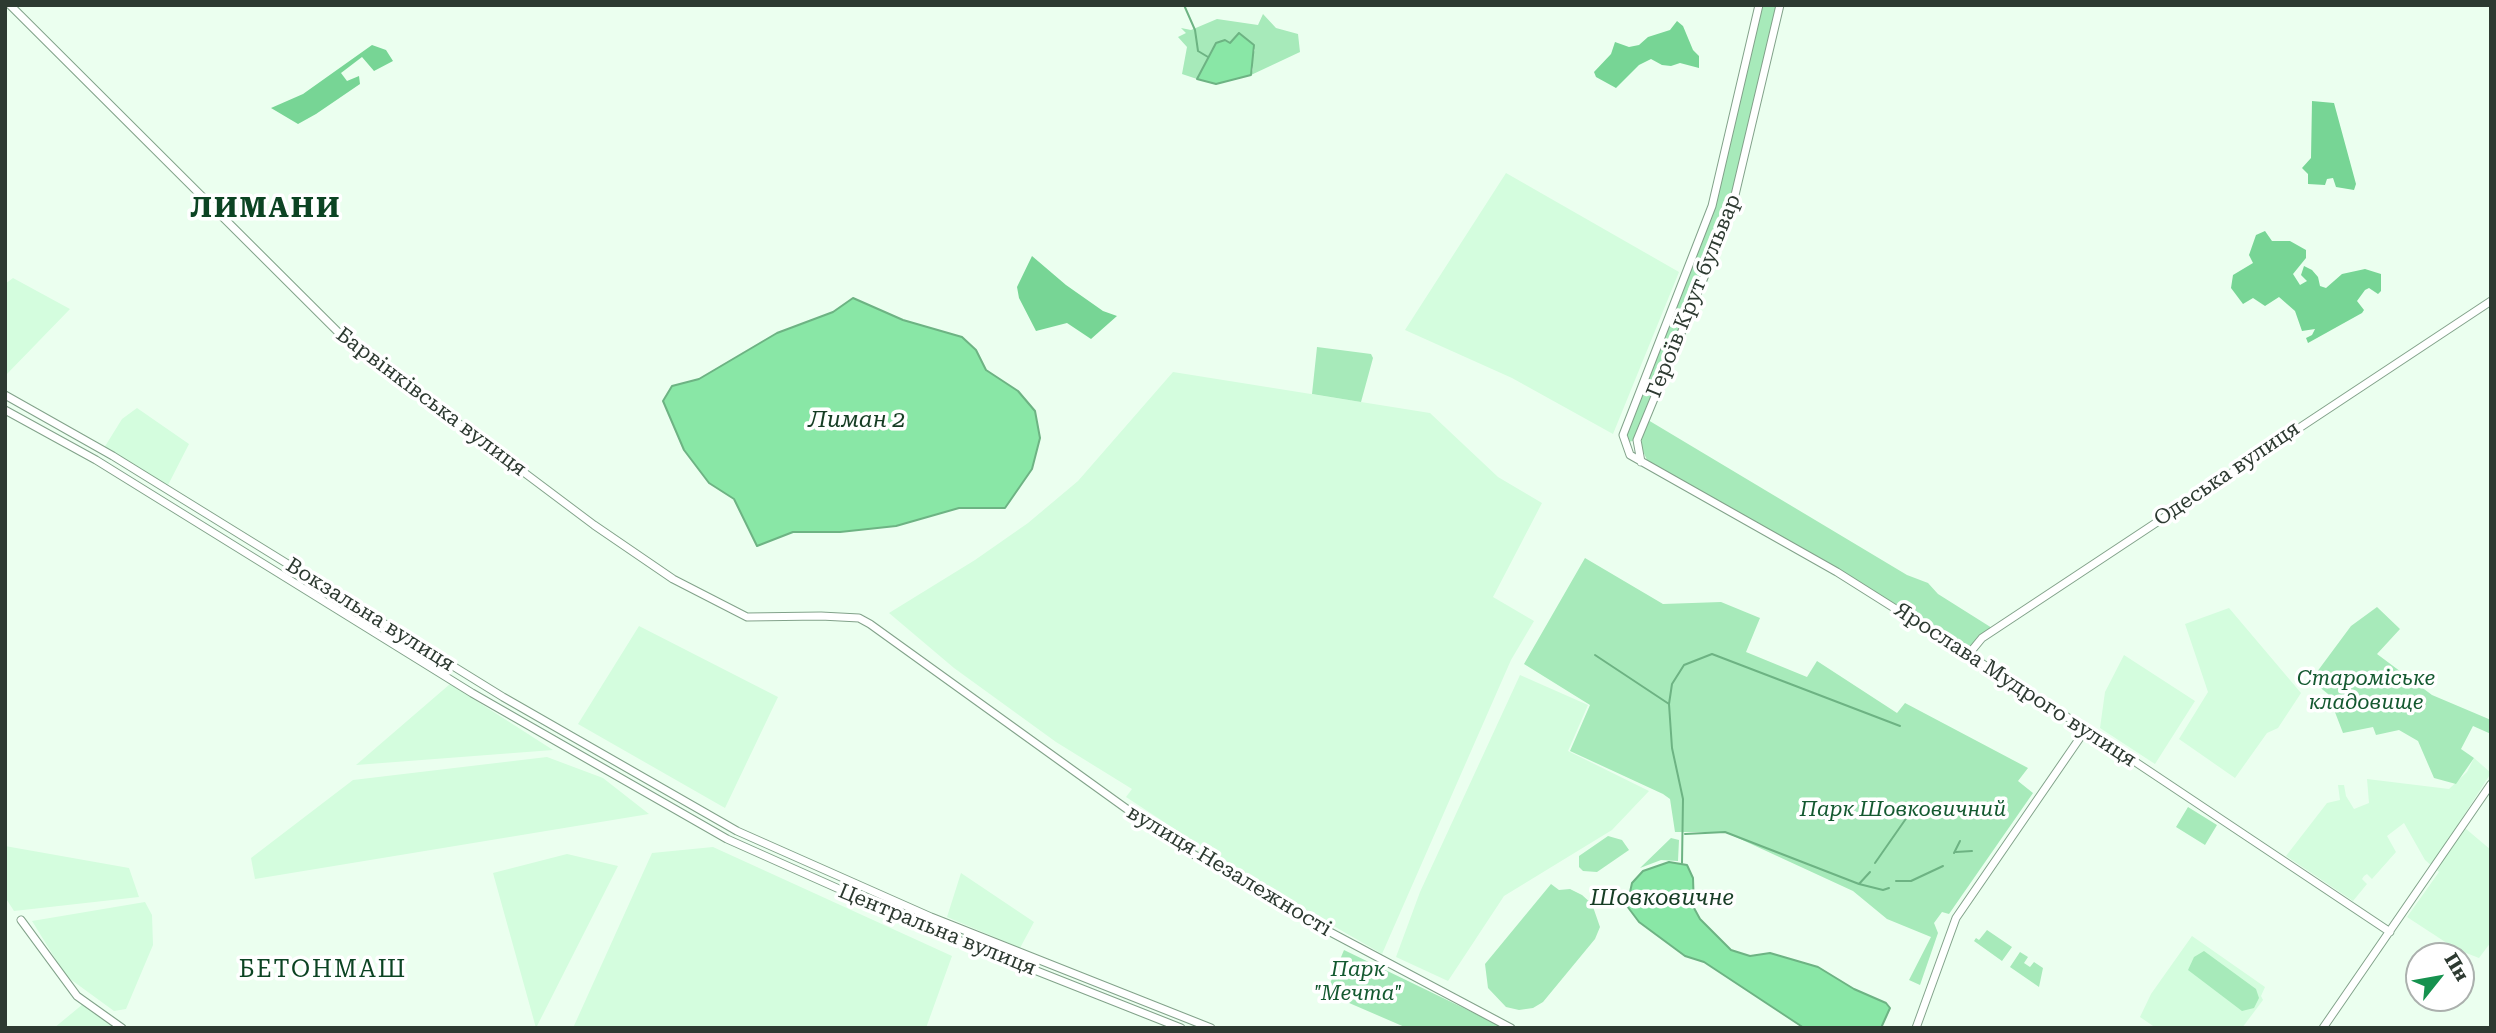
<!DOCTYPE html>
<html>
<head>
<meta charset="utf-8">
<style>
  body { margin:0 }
  #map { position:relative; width:2496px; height:1033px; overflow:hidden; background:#ebffef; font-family:"Roboto Serif",serif }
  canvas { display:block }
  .frame { position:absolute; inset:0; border:7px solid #2d3a31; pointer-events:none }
  .north { position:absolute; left:2405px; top:942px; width:70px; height:70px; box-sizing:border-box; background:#fff; border:2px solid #abb0ad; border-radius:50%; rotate:59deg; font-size:19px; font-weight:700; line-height:28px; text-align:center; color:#2d3a31 }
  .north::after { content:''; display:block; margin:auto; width:24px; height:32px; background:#16924f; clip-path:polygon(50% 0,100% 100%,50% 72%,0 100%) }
</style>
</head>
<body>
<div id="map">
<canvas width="2496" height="1033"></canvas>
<div class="frame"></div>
<div class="north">Пн</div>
</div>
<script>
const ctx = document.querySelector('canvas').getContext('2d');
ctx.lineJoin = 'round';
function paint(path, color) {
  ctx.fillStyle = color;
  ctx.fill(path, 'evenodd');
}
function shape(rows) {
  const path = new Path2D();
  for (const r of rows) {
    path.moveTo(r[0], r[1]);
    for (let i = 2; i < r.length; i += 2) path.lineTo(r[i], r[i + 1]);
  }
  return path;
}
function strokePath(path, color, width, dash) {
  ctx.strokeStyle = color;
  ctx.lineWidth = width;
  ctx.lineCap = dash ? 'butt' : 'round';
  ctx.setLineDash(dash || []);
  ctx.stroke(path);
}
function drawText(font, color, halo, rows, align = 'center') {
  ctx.font = font + ' "Roboto Serif",serif';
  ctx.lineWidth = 7;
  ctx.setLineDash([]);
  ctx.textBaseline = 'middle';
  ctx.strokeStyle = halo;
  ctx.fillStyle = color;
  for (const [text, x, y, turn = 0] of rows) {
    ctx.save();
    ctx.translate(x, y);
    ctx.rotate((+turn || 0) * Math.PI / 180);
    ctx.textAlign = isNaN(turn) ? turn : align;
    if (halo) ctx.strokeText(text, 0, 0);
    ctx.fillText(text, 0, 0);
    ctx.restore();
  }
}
const built = shape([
  [1506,173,1679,272,1613,434,1512,378,1405,330],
  [13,278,70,309,5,376,5,284],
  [1173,372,1430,413,1498,477,1542,503,1493,597,1534,621,1511,660,1382,954,1237,870,1126,797,1132,789,1056,742,954,668,889,613,975,560,1028,523,1078,481],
  [137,408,189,444,167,487,104,448,122,419],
  [2229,608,2301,693,2278,728,2267,733,2235,778,2179,739,2208,692,2185,624],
  [639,626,778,697,725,808,578,724],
  [2124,655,2195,701,2155,764,2100,728,2105,692],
  [1520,675,1588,705,1568,751,1649,791,1612,830,1504,896,1448,981,1396,957,1420,892],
  [450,684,553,750,356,765],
  [547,757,603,778,649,814,255,879,251,858,353,780],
  [2474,758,2491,773,2459,823,2491,850,2491,942,2479,958,2456,949,2407,917,2439,872,2425,860,2404,823,2387,836,2396,852,2372,879,2367,874,2364,876,2362,879,2367,884,2353,901,2286,856,2327,803,2340,800,2338,785,2344,785,2346,796,2354,809,2369,803,2367,779,2449,789,2467,772],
  [5,846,129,868,139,897,14,911,5,897],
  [713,847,952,956,926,1028,573,1028,652,853],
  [567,854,618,866,536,1028,493,873],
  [961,873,1034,922,1020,948,947,917],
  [145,902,152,915,153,945,126,1009,114,1011,66,976,32,921],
  [2192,936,2265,987,2261,996,2263,1000,2242,1028,2156,1028,2140,1017,2151,994],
  [83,1004,118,1028,54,1028]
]);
const green = shape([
  [1762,5,1777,5,1729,211,1633,441,1628,442,1625,438,1714,206],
  [1263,14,1276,28,1298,34,1300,52,1251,75,1253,69,1250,59,1255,50,1243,36,1235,38,1230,43,1212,49,1197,79,1182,74,1187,47,1178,37,1186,33,1181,28,1191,30,1217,19,1258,25],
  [1317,347,1371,354,1373,358,1361,402,1312,394],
  [1648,420,1907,575,1928,583,1938,594,1992,628,1967,649,1961,647,1659,468,1647,460,1640,445],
  [1585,558,1663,604,1721,602,1760,618,1746,652,1807,677,1817,661,1897,713,1905,703,2028,768,2018,781,2033,793,1949,914,1942,912,1934,923,1938,933,1920,985,1909,980,1931,937,1887,919,1853,891,1725,832,1675,832,1670,799,1663,794,1570,751,1590,705,1524,664],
  [2377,607,2400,629,2377,654,2432,695,2491,720,2491,734,2473,726,2461,749,2474,758,2456,784,2434,778,2418,741,2399,730,2376,735,2373,727,2343,733,2328,694,2311,680,2351,626],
  [2188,807,2217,825,2205,845,2176,827],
  [1608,836,1622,840,1629,850,1597,872,1583,871,1579,867,1579,856],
  [1671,838,1679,840,1678,861,1661,860,1640,868],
  [1551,884,1559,890,1570,889,1582,895,1592,904,1600,927,1595,939,1543,1002,1533,1008,1519,1010,1506,1007,1488,988,1485,964],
  [1987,930,2012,947,2002,961,1974,941,1976,938,1979,940],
  [1344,950,1505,1028,1407,1028,1326,993],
  [2204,951,2256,989,2259,998,2254,1008,2242,1011,2188,970,2194,957],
  [2020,952,2028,957,2024,963,2030,967,2034,962,2043,968,2039,987,2010,967]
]);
const forest = shape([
  [1677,21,1683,26,1693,50,1699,56,1699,68,1680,63,1671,66,1662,65,1651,59,1639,65,1616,88,1596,77,1594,72,1611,54,1615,42,1629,47,1639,45,1648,37,1670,30],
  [372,45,386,50,393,61,374,71,362,57,341,73,347,81,359,76,360,84,316,114,298,124,271,108,303,94],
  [2312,101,2334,103,2356,184,2354,190,2336,187,2333,178,2327,179,2325,185,2308,184,2308,174,2302,168,2311,158],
  [2265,231,2272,241,2290,241,2306,250,2306,258,2293,274,2300,285,2307,281,2301,275,2304,266,2312,270,2318,277,2320,286,2326,288,2342,274,2365,269,2381,274,2381,291,2378,294,2369,288,2365,290,2357,301,2364,310,2362,313,2308,343,2306,338,2312,335,2315,329,2302,331,2295,311,2279,297,2265,306,2253,298,2243,304,2231,288,2233,275,2253,263,2249,255,2256,235],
  [1032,256,1066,285,1103,311,1117,316,1091,339,1067,323,1036,331,1019,298,1017,287]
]);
const water = shape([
  [1239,33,1254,45,1251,75,1216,84,1197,79,1216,43,1225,40,1230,43,1239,33],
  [853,298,903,320,962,337,976,350,986,370,1018,391,1035,411,1040,438,1032,469,1005,508,959,508,896,526,840,532,793,532,757,546,734,499,709,483,684,450,663,401,672,386,699,379,777,333,833,312,853,298],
  [1669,862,1687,865,1693,878,1694,908,1700,919,1731,950,1750,956,1770,953,1818,967,1854,989,1886,1003,1890,1008,1881,1028,1804,1028,1704,962,1685,956,1639,922,1627,906,1632,883,1643,871,1669,862]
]);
const stream = shape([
  [1184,5,1195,30,1198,51,1208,57],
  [1595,655,1669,704,1672,748,1683,799,1682,863],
  [1669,704,1672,684,1684,665,1712,654,1900,726],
  [1915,805,1917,802],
  [1685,834,1725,832,1859,884,1883,890,1889,888],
  [1956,852,1972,851],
  [1954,853,1960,841],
  [1875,863,1912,810],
  [1896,881,1911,881,1943,866],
  [1859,884,1870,872]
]);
const minor = shape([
  [10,5,341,335,594,525,673,579,747,617,821,616,859,618,870,624,1174,843,1300,916,1511,1028],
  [1759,5,1712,206,1623,435,1630,455,1837,572,2086,729,2390,932],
  [5,395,113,456,503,697,737,831,931,917,1211,1028],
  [5,410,96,460,472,693,727,839,913,922,1181,1028],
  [1641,462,1637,440,1731,212,1780,5],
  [1968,655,1982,638,2491,301],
  [21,920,77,996,122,1028],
  [1916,1028,1956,918,2086,729],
  [2323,1028,2491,784]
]);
const streetNames = [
  ["Героїв Крут бульвар",1694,296,-68],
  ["Барвінківська вулиця",431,402,37],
  ["Одеська вулиця",2227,474,-34],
  ["Вокзальна вулиця",370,615,32],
  ["Ярослава Мудрого вулиця",2015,685,33],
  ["вулиця Незалежності",1229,871,31],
  ["Центральна вулиця",937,930,22]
];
const parkNames = [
  ["Староміське",2366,679],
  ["кладовище",2366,703],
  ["Парк Шовковичний",1903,810],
  ["Парк",1358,970],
  ["\"Мечта\"",1358,994]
];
const waterNames = [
  ["Лиман 2",857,420],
  ["Шовковичне",1662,898]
];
const quarterNames = [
  ["БЕТОНМАШ",323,970]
];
const districtNames = [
  ["ЛИМАНИ",266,209]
];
paint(built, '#d4fdde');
paint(green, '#a7eaba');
paint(forest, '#77d595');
paint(water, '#89e7a6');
strokePath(water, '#6db383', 2);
strokePath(stream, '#6db383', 2);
strokePath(minor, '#82a28a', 9);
strokePath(minor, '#fff', 7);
drawText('21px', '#2d3a31', '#fff', streetNames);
drawText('italic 21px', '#145930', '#fff', parkNames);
drawText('italic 23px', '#163d24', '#fff', waterNames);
ctx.letterSpacing = '2px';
drawText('24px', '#0c4423', '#fff', quarterNames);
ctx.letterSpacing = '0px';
ctx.letterSpacing = '2px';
drawText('bold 28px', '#0c4423', '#fff', districtNames);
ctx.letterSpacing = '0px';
</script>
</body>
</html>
